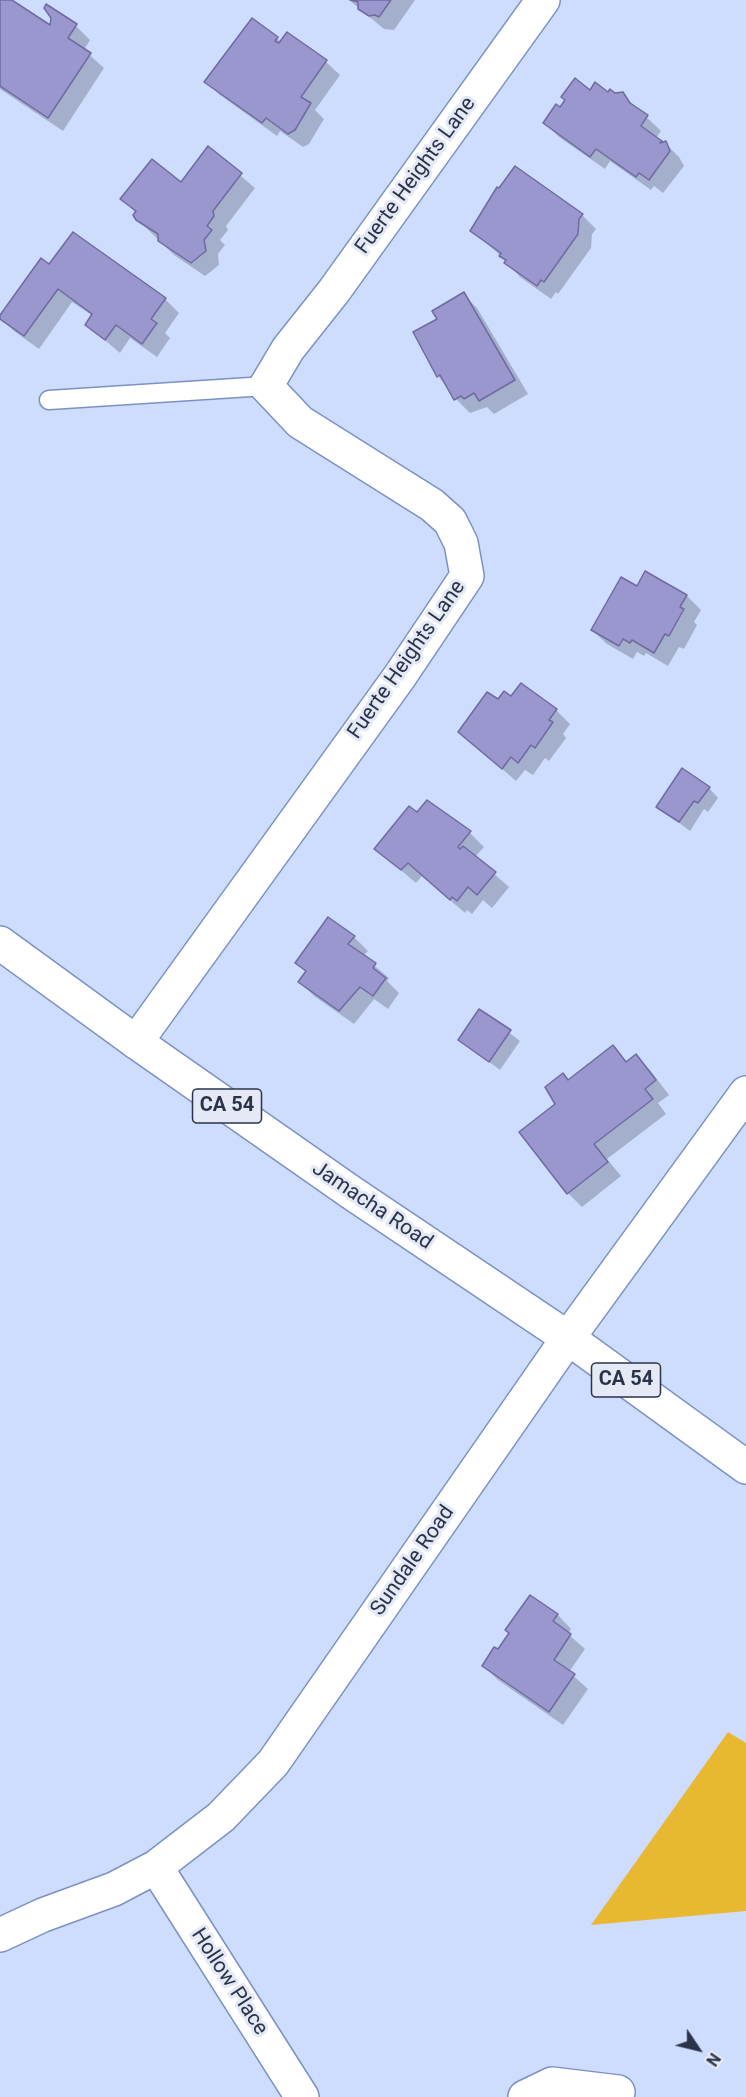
<!DOCTYPE html>
<html>
<head>
<meta charset="utf-8">
<style>
  body { margin:0 }
  #map { position:relative; width:746px; height:2097px; overflow:hidden; background:#cedcfe; font-family:Roboto,sans-serif }
  canvas { display:block }
  .north { position:absolute; left:668px; top:2019px; width:60px; height:60px; -webkit-text-stroke:4px #e4e9f5; paint-order:stroke; rotate:125deg; font-size:16px; font-weight:700; line-height:24px; text-align:center; color:#2a3349 }
  .north::after { content:''; display:block; margin:auto; width:21px; height:27px; background:#2a3349; clip-path:polygon(50% 0,100% 100%,50% 72%,0 100%) }
</style>
</head>
<body>
<div id="map">
<canvas width="746" height="2097"></canvas>
<div class="north">N</div>
</div>
<script>
const ctx = document.querySelector('canvas').getContext('2d');
ctx.lineJoin = 'round';
function paint(path, color) {
  ctx.fillStyle = color;
  ctx.fill(path, 'evenodd');
}
function shape(rows) {
  const path = new Path2D();
  for (const r of rows) {
    path.moveTo(r[0], r[1]);
    for (let i = 2; i < r.length; i += 2) path.lineTo(r[i], r[i + 1]);
  }
  return path;
}
function strokePath(path, color, width, dash) {
  ctx.strokeStyle = color;
  ctx.lineWidth = width;
  ctx.lineCap = dash ? 'butt' : 'round';
  ctx.setLineDash(dash || []);
  ctx.stroke(path);
}
function drawText(font, color, halo, rows, align = 'center') {
  ctx.font = font + ' Roboto,sans-serif';
  ctx.lineWidth = 6;
  ctx.setLineDash([]);
  ctx.textBaseline = 'middle';
  ctx.strokeStyle = halo;
  ctx.fillStyle = color;
  for (const [text, x, y, turn = 0] of rows) {
    ctx.save();
    ctx.translate(x, y);
    ctx.rotate((+turn || 0) * Math.PI / 180);
    ctx.textAlign = isNaN(turn) ? turn : align;
    if (halo) ctx.strokeText(text, 0, 0);
    ctx.fillText(text, 0, 0);
    ctx.restore();
  }
}
const green = shape([
  [728,1732,746,1743,746,1911,591,1925]
]);
const shadow = shape([
  [0,0,9,0,51,27,52,18,46,6,76,26,90,40,84,50,104,68,63,131,0,89],
  [349,0,415,0,394,30,384,29],
  [287,34,326,62,340,75,315,110,324,119,309,144,303,147,280,131,277,136,220,95,206,82,277,38,281,42],
  [591,92,622,94,661,131,656,138,665,143,679,157,684,166,663,193,654,186,651,190,610,161,605,169,559,137,545,123],
  [208,148,255,188,226,226,228,230,220,240,225,245,218,254,219,265,205,276,174,255,137,219,136,213,122,199,181,184],
  [515,168,582,215,596,229,592,234,591,248,558,294,556,292,551,299,520,277,501,256,471,230,487,209,485,206],
  [49,266,165,299,179,313,165,333,170,338,157,357,130,338,120,353,87,325,93,316,72,302,39,349,14,331,0,317],
  [463,294,477,308,528,394,494,414,487,407,470,413,456,399,438,376,415,333,439,319],
  [646,573,687,596,701,610,694,622,697,625,684,649,679,647,668,666,646,653,644,656,637,652,633,659,607,644,592,630,638,588],
  [512,698,556,710,570,724,563,734,566,738,549,761,545,758,533,775,525,770,516,781,460,732,498,701],
  [709,788,718,798,708,812,704,809,690,831,658,807],
  [417,814,470,833,484,847,475,857,509,887,492,908,483,900,472,914,467,910,465,913,422,876,416,883,376,849],
  [354,937,368,951,363,956,389,978,387,981,399,993,388,1009,374,999,354,1024,314,996,300,982,306,972,297,963],
  [480,1011,520,1041,500,1070,460,1040],
  [612,1047,628,1063,636,1056,650,1070,669,1095,658,1103,666,1114,607,1159,621,1176,582,1207,568,1193,557,1104,569,1081],
  [530,1597,558,1615,571,1629,568,1634,585,1649,569,1672,588,1689,563,1725,498,1680,484,1666,499,1651]
]);
const building = shape([
  [0,0,12,0,50,25,51,18,44,8,46,4,77,24,68,38,91,53,48,118,0,86,0,0],
  [350,0,391,0,379,17,375,15,369,16,358,9,358,2,350,0],
  [252,18,278,37,275,41,279,43,287,32,327,60,301,97,311,103,295,130,288,134,266,118,262,123,204,82,252,18],
  [575,78,590,90,595,82,608,92,610,89,615,93,623,92,630,103,648,115,641,126,662,141,660,143,666,141,670,151,649,180,639,173,636,177,596,149,590,157,543,123,556,104,560,107,565,100,561,97,575,78],
  [208,146,242,173,213,211,214,216,207,226,212,230,204,240,206,251,191,263,158,241,158,234,136,220,133,215,136,211,120,199,152,159,181,182,208,146],
  [515,166,583,214,579,219,578,234,544,282,541,280,537,286,504,263,506,260,499,256,501,253,470,231,497,187,499,188,515,166],
  [73,232,166,298,151,319,157,323,142,344,116,325,105,340,85,325,92,314,58,289,24,336,0,319,0,315,41,258,49,264,73,232],
  [464,292,515,380,479,401,474,393,464,399,461,396,454,400,440,375,437,377,413,332,437,319,432,311,464,292],
  [645,571,687,595,680,607,684,609,669,636,665,634,654,653,632,640,630,643,623,639,619,646,591,630,621,577,637,586,645,571],
  [521,683,557,709,549,720,553,722,535,748,531,745,518,763,511,757,502,769,458,732,487,692,498,699,504,691,511,696,521,683],
  [682,768,710,787,698,803,694,801,679,822,656,807,682,768],
  [427,800,471,831,458,847,460,849,463,846,496,872,477,895,468,887,457,901,452,897,450,900,408,863,401,870,374,849,409,806,417,812,427,800],
  [328,917,355,936,348,944,376,963,373,968,386,978,373,996,360,987,339,1011,298,982,306,971,295,963,328,917],
  [479,1009,511,1030,489,1062,458,1040,479,1009],
  [613,1045,626,1062,636,1054,656,1080,645,1089,653,1099,594,1144,608,1162,567,1194,519,1132,555,1104,545,1087,563,1073,568,1080,613,1045],
  [530,1595,558,1614,553,1621,571,1634,554,1660,575,1674,549,1712,482,1666,494,1647,498,1649,509,1633,505,1630,530,1595]
]);
const lane = shape([
  [49,400,266,386]
]);
const street = shape([
  [136,1042,400,676,467,576,461,543,450,521,432,505,300,422,266,386,288,349,334,291,543,0],
  [156,1867,302,2097],
  [0,1935,43,1915,114,1889,156,1867,221,1817,273,1763,568,1338,746,1093],
  [525,2097,552,2084,618,2092]
]);
const primary = shape([
  [0,943,136,1042,352,1193,568,1338,746,1467]
]);
const shields = [
  [227,1106,69],
  [626,1380,69]
];
const shieldNames = [
  ["CA 54",227,1106],
  ["CA 54",626,1380]
];
const streetNames = [
  ["Fuerte Heights Lane",416,176,-54],
  ["Fuerte Heights Lane",407,660,-55],
  ["Jamacha Road",372,1206,34],
  ["Sundale Road",413,1561,-55],
  ["Hollow Place",229,1982,57]
];
paint(green, '#e9b832');
paint(shadow, '#0003');
paint(building, '#9a96ce');
strokePath(building, '#6f6ba1', 1.5);
strokePath(lane, '#7b91c5', 21);
strokePath(street, '#7b91c5', 36);
strokePath(primary, '#7b91c5', 36);
strokePath(lane, '#fff', 18);
strokePath(street, '#fff', 33);
strokePath(primary, '#fff', 33);
for (const [x, y, w] of shields) {
  const box = new Path2D();
  box.roundRect(x - w / 2, y - 17, w, 34, 4.5);
  ctx.fillStyle = '#e4e9f5';
  ctx.fill(box);
  strokePath(box, '#2a3349', 1.5);
}
drawText('bold 20px', '#2a3349', null, shieldNames);
drawText('21px', '#2a3349', '#e4e9f5', streetNames);
</script>
</body>
</html>
